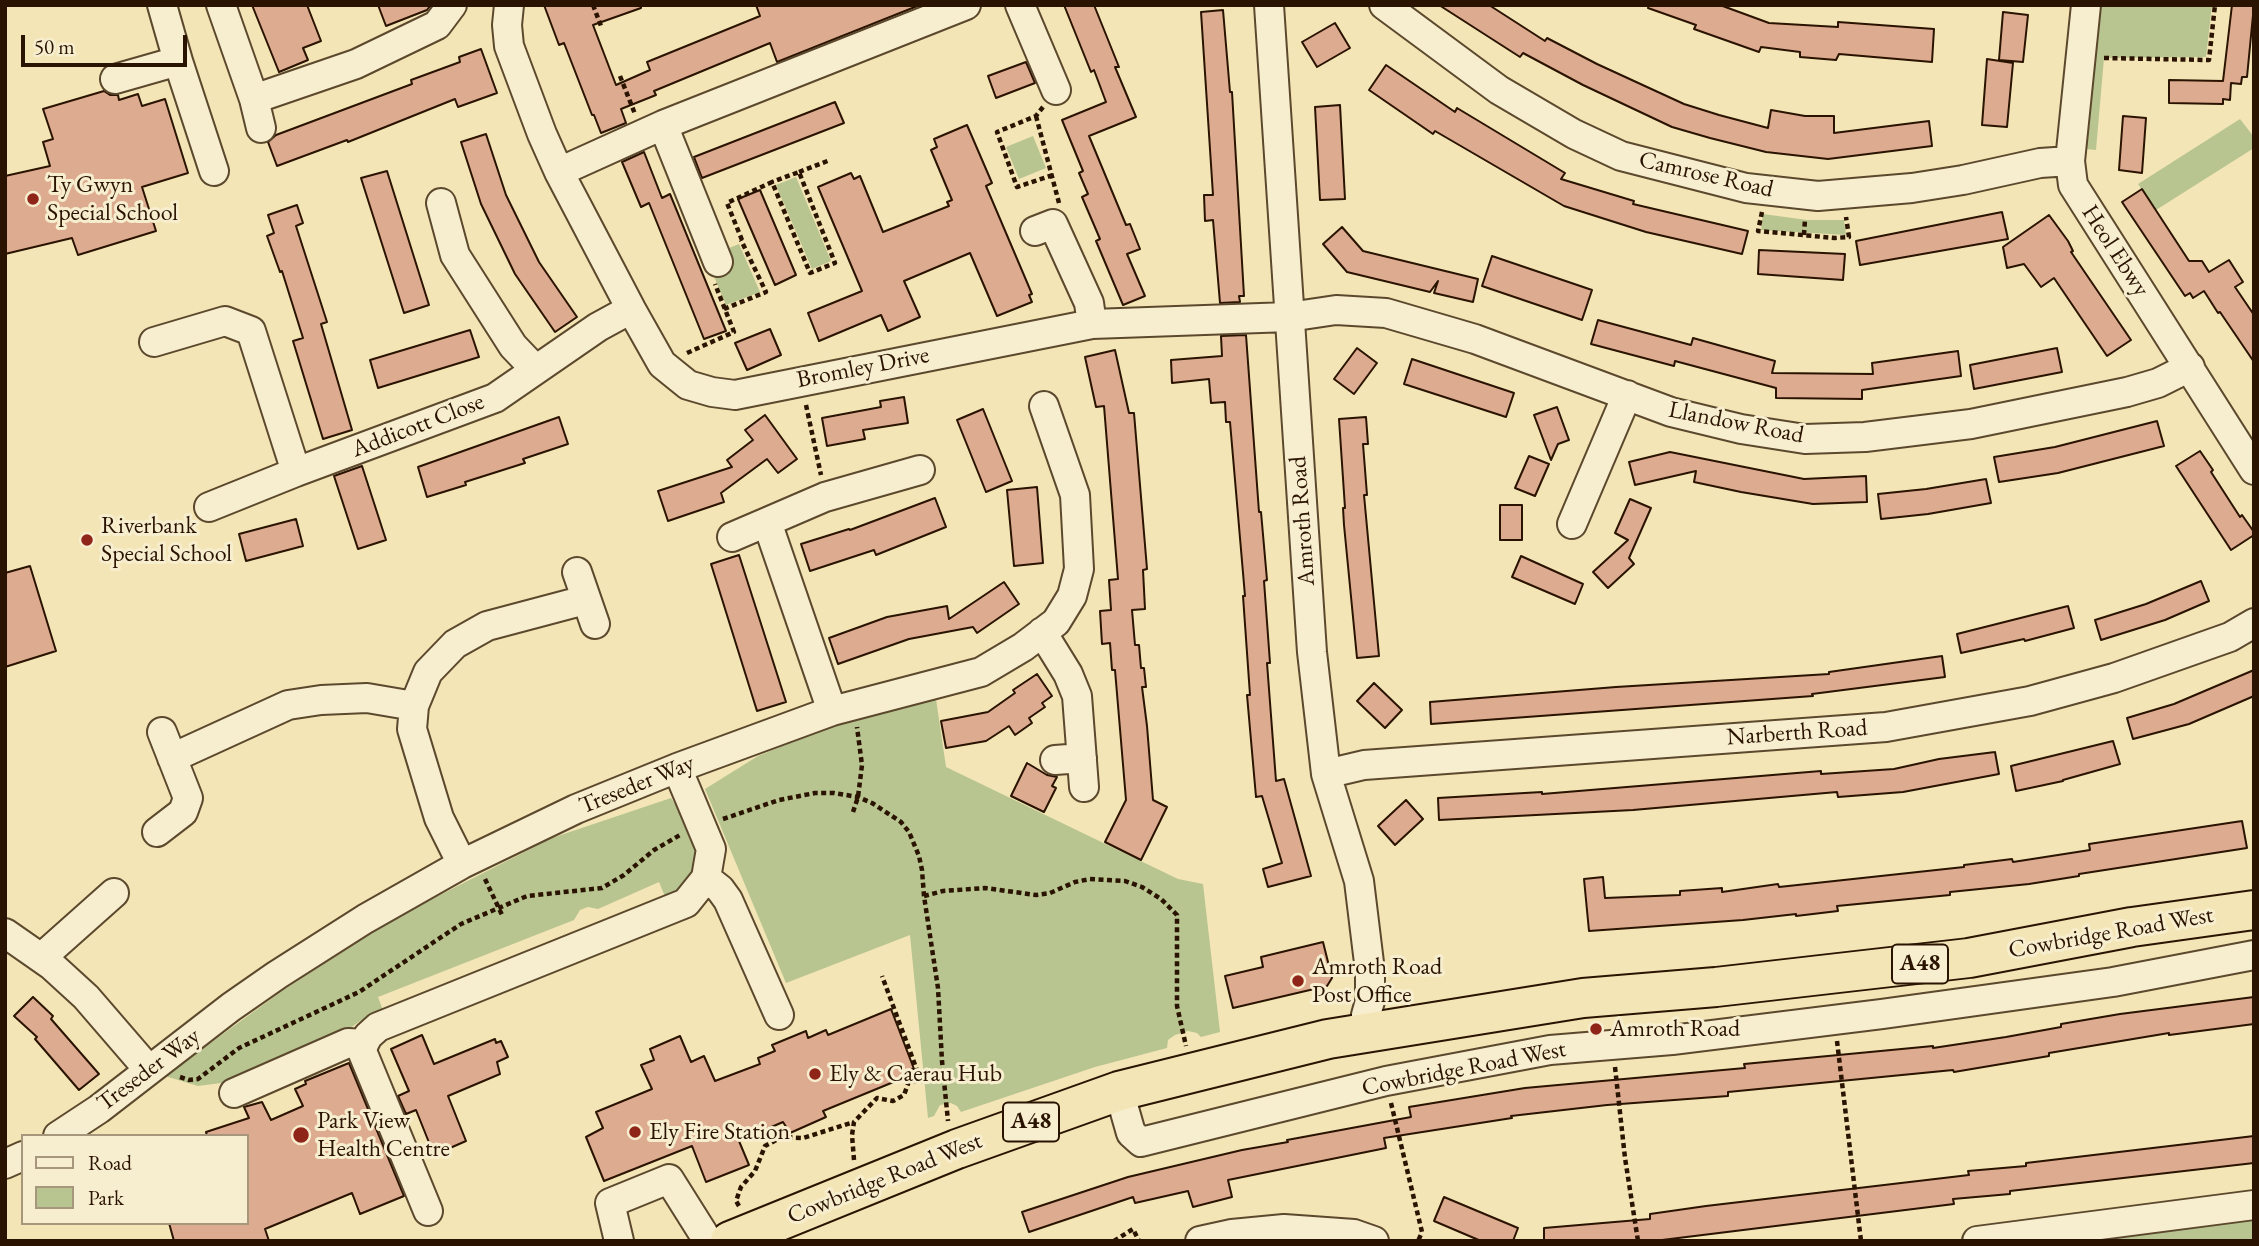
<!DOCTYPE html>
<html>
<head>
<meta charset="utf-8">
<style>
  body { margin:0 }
  #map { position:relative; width:2259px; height:1246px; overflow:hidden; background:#f3e5b5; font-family:"EB Garamond",serif }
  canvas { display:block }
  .frame { position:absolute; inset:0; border:7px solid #2a1300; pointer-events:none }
  .legend { position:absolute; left:21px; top:1134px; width:228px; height:91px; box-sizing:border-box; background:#f7eecf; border:2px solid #a5967c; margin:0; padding:9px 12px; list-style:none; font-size:21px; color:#2a1300 }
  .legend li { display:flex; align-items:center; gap:14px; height:35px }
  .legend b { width:35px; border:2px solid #a5967c }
  .scale { position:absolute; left:21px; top:35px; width:166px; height:32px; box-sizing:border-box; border:4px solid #2a1300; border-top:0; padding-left:9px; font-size:21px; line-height:24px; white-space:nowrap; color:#2a1300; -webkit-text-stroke:5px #f7eecf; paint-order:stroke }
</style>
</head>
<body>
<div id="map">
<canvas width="2259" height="1246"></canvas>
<div class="frame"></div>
<ul class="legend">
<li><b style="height:9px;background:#f7eecf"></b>Road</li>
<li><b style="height:19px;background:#b8c590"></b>Park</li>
</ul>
<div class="scale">50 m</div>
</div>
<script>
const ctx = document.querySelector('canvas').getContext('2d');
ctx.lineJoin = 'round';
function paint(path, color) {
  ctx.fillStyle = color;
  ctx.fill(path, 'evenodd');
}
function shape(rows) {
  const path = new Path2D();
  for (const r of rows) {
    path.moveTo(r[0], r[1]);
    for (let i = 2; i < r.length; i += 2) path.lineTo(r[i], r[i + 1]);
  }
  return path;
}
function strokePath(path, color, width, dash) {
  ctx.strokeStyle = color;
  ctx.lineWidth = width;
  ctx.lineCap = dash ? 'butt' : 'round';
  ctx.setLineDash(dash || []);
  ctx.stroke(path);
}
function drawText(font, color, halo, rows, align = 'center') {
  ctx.font = font + ' "EB Garamond",serif';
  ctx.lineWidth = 6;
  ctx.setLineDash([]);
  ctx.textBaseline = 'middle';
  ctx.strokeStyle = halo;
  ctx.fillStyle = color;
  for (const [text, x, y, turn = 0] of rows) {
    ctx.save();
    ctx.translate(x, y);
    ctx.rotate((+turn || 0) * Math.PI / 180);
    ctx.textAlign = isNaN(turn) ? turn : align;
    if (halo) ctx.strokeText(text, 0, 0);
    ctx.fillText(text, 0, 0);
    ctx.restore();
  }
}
const green = shape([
  [2101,5,2212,5,2206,57,2104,58,2096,150,2086,149],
  [2240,119,2254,137,2254,148,2156,210,2138,184],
  [1033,136,1046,168,1019,179,1006,147],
  [796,177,831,261,812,269,776,185],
  [1763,214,1807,220,1844,220,1846,235,1761,230],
  [739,244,760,292,726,305,711,269,724,250],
  [936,699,946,767,1178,879,1203,884,1220,1032,1201,1037,1197,1033,1188,1031,1175,1035,1168,1040,1167,1048,1095,1067,961,1112,957,1106,951,1103,940,1105,934,1116,928,1118,910,935,786,983,705,789,758,756,797,740,835,725],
  [671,798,682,815,690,840,697,838,700,850,691,883,666,899,659,882,598,909,588,907,580,910,574,920,378,997,384,1013,360,1021,334,1040,229,1082,198,1086,165,1076,285,989,381,927,434,898,552,838],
  [2254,1216,2254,1241,2062,1241]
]);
const building = shape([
  [252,5,307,5,321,41,303,48,308,60,279,72,252,5],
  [378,5,431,5,427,10,386,26,378,5],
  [544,5,641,5,641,8,593,25,616,85,650,70,647,62,760,16,756,5,920,5,777,62,770,43,654,91,656,95,621,109,626,123,601,133,594,115,592,115,564,43,559,45,544,5],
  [1064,5,1094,5,1119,67,1115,67,1136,117,1089,136,1126,225,1130,224,1140,249,1127,254,1145,296,1123,305,1096,241,1100,239,1082,197,1088,194,1079,173,1083,171,1062,120,1106,102,1094,70,1091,72,1064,5],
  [1439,5,1489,5,1545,41,1547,38,1597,64,1684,104,1719,115,1768,128,1771,110,1805,116,1834,116,1834,133,1929,121,1932,146,1828,159,1766,152,1710,138,1672,127,1583,85,1523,53,1520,57,1439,5],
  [1649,5,1720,5,1769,23,1838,27,1838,22,1934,29,1932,62,1839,54,1836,60,1800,57,1800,52,1761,47,1759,52,1694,29,1696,25,1648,8,1649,5],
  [2232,5,2254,5,2247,77,2242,77,2241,84,2231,83,2230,100,2223,99,2223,104,2169,103,2169,80,2223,81,2232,5],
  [1223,10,1230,92,1232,92,1244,296,1239,296,1240,302,1220,303,1213,220,1205,221,1204,195,1213,195,1201,12,1223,10],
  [2003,12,2028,15,2023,62,1999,60,2003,12],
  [1335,23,1350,48,1317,67,1302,42,1335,23],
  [481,49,497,93,458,107,455,99,348,142,347,140,277,166,268,142,276,135,412,84,411,80,460,62,459,57,481,49],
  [1987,59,2013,63,2007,127,1982,125,1987,59],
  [1026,62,1035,83,996,98,988,76,1026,62],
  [1386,65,1455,112,1457,108,1565,173,1561,179,1634,201,1633,204,1748,231,1742,254,1646,232,1564,206,1435,131,1433,134,1369,90,1386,65],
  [104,91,110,95,118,95,119,100,138,94,142,106,165,99,188,173,142,187,156,231,78,255,72,238,5,254,5,176,50,166,43,142,53,139,43,109,104,91],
  [835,102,844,123,702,178,694,157,835,102],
  [1340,105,1345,199,1320,200,1315,107,1340,105],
  [2123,116,2146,118,2142,173,2119,170,2123,116],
  [967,125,992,183,986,186,1032,294,1029,295,1032,302,997,316,970,253,904,281,920,317,888,331,881,315,819,341,808,313,862,291,818,187,851,173,854,179,860,176,883,232,949,206,947,202,952,200,931,150,937,147,934,139,967,125],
  [486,134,506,195,539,262,577,317,555,332,515,274,481,204,461,142,486,134],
  [644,152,662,198,670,194,726,331,704,339,649,203,641,207,622,162,644,152],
  [387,171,429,305,404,313,361,178,387,171],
  [2142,189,2189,261,2202,261,2209,272,2229,260,2243,282,2235,287,2254,315,2254,362,2220,312,2218,313,2204,291,2193,298,2190,293,2185,296,2122,202,2142,189],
  [760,190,796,275,775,285,738,199,760,190],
  [297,205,303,223,296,226,327,322,321,324,352,430,323,439,293,341,303,338,282,271,280,272,267,236,274,233,268,215,297,205],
  [2002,212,2008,239,1860,265,1856,241,2002,212],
  [2049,215,2068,241,2073,251,2071,252,2131,340,2107,356,2054,278,2041,287,2024,264,2007,268,2003,247,2049,215],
  [1342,227,1363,251,1478,279,1473,302,1434,293,1438,281,1430,292,1347,272,1323,244,1342,227],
  [1759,250,1845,254,1843,280,1758,274,1759,250],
  [1492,256,1592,290,1582,320,1482,286,1492,256],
  [1598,320,1691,345,1693,338,1775,361,1772,373,1873,374,1872,363,1958,351,1961,376,1862,390,1862,399,1776,398,1776,388,1675,361,1674,366,1591,344,1598,320],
  [770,329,781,355,747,370,735,343,770,329],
  [470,330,479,357,378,388,370,360,470,330],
  [1246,335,1259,512,1261,512,1267,580,1264,581,1270,663,1267,663,1276,781,1284,779,1311,876,1268,887,1263,869,1282,863,1262,796,1256,797,1247,695,1250,695,1243,596,1245,596,1230,422,1226,422,1225,402,1211,403,1209,379,1172,383,1171,360,1222,356,1221,336,1246,335],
  [1357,348,1377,363,1354,394,1334,379,1357,348],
  [2057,348,2062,372,1974,389,1970,365,2057,348],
  [1115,350,1129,413,1134,413,1147,569,1143,570,1145,609,1132,610,1135,645,1139,645,1141,668,1144,668,1146,687,1142,687,1147,726,1153,800,1167,807,1141,860,1105,842,1126,800,1115,670,1112,670,1110,643,1102,644,1100,611,1111,610,1109,580,1118,579,1104,406,1096,407,1085,357,1115,350],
  [1412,359,1514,393,1506,417,1404,384,1412,359],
  [904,397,908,423,863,430,865,439,827,446,822,418,881,407,880,401,904,397],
  [1557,407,1569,440,1558,444,1551,460,1534,415,1557,407],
  [983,409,1012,481,986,492,957,420,983,409],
  [765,415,797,459,778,473,767,459,721,493,724,502,668,521,658,491,732,467,727,460,753,440,745,430,765,415],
  [559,417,568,444,523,459,525,463,465,482,466,485,427,497,418,467,559,417],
  [1366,417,1368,444,1363,444,1367,495,1364,495,1379,656,1357,658,1344,525,1343,508,1345,508,1339,419,1366,417],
  [2157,421,2164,446,2058,473,1999,482,1994,457,2055,447,2157,421],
  [2200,451,2213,470,2211,472,2240,517,2242,515,2254,532,2254,535,2231,550,2176,466,2200,451],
  [1670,452,1804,479,1866,476,1867,502,1813,504,1741,492,1694,482,1696,471,1635,485,1629,462,1670,452],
  [1529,456,1549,464,1535,496,1515,488,1529,456],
  [362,466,386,540,358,549,334,476,362,466],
  [1986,479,1991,503,1928,514,1881,519,1878,494,1926,489,1986,479],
  [1037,487,1043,563,1014,566,1007,490,1037,487],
  [935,498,946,527,876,555,874,550,810,571,801,544,849,529,850,530,935,498],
  [1630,499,1651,508,1629,558,1634,564,1608,588,1593,572,1628,540,1615,533,1630,499],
  [1500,505,1522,505,1522,540,1500,540,1500,505],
  [296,519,303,546,246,561,239,534,296,519],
  [739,555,786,702,757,711,711,564,739,555],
  [1521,556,1583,584,1575,604,1512,577,1521,556],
  [30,566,56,651,5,667,5,573,30,566],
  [2201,581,2209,601,2165,620,2101,640,2095,620,2146,604,2201,581],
  [1004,582,1019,604,977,633,973,627,909,639,838,664,829,638,887,617,947,606,949,619,1004,582],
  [2068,606,2074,628,2025,641,2024,639,1961,653,1957,634,2068,606],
  [1942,656,1945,677,1812,694,1813,696,1431,724,1430,702,1616,687,1829,674,1829,672,1942,656],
  [2254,670,2254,696,2189,724,2133,739,2127,718,2174,704,2254,670],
  [1037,674,1052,696,1042,703,1045,707,1029,718,1032,723,1015,735,1009,726,986,741,946,748,941,721,988,712,1015,693,1013,690,1037,674],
  [1374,683,1402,710,1385,728,1357,701,1374,683],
  [2113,741,2120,764,2063,780,2063,781,2016,791,2011,766,2113,741],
  [1995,752,1999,774,1903,792,1838,797,1837,792,1633,810,1439,820,1438,798,1542,792,1542,794,1821,771,1821,774,1894,769,1939,759,1995,752],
  [1027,763,1047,775,1057,777,1052,786,1056,788,1044,812,1011,796,1027,763],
  [1406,800,1423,819,1395,845,1378,826,1406,800],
  [2242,821,2247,848,2079,874,2079,876,2029,884,1950,892,1950,895,1837,906,1838,911,1796,916,1796,914,1743,920,1589,931,1584,879,1603,877,1605,898,1680,895,1680,891,1722,888,1722,892,1778,884,1779,887,1964,867,1964,865,2012,859,2013,862,2090,850,2089,844,2242,821],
  [1323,942,1332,978,1327,986,1233,1008,1225,976,1263,967,1261,957,1323,942],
  [33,997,53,1016,51,1019,99,1074,79,1090,35,1039,37,1037,14,1016,33,997],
  [2254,997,2254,1024,2169,1035,2169,1033,2049,1053,2049,1056,1954,1072,1953,1070,1728,1092,1728,1096,1607,1105,1511,1116,1512,1118,1384,1138,1386,1148,1228,1180,1232,1197,1193,1207,1188,1191,1135,1203,1133,1197,1029,1232,1022,1212,1128,1177,1242,1150,1288,1142,1287,1140,1411,1117,1409,1107,1525,1088,1745,1068,1744,1064,1933,1046,1933,1048,2006,1037,2061,1027,2061,1024,2120,1014,2254,997],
  [891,1009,914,1069,912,1069,913,1074,823,1111,826,1117,790,1133,783,1122,739,1141,749,1165,706,1182,692,1146,604,1181,586,1137,603,1128,596,1112,652,1089,641,1065,654,1060,650,1049,680,1036,691,1062,704,1056,715,1081,760,1064,758,1058,775,1051,772,1045,806,1031,808,1038,826,1030,828,1035,891,1009],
  [422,1035,434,1064,495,1039,496,1043,501,1041,508,1057,497,1062,500,1074,448,1096,466,1141,434,1155,416,1110,406,1114,398,1096,409,1091,391,1049,422,1035],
  [349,1063,404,1196,360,1214,352,1193,265,1229,269,1241,174,1241,169,1223,247,1223,247,1136,207,1136,206,1132,249,1118,244,1107,262,1102,271,1120,303,1106,295,1089,306,1084,305,1081,349,1063],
  [2254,1136,2254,1163,2010,1191,2010,1194,1953,1199,1954,1204,1654,1241,1544,1241,1544,1228,1650,1219,1650,1214,1706,1206,1969,1175,1968,1171,2026,1166,2026,1163,2254,1136],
  [1444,1197,1518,1228,1513,1241,1481,1241,1434,1221,1444,1197]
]);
const path = shape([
  [593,5,601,26],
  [2104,58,2209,60,2215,5],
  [620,76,635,114],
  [1043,107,1036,116,997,132,1017,187,1053,175],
  [1036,116,1059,203],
  [799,172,830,160],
  [1762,212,1758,231,1835,238,1849,237,1846,217],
  [1804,235,1805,219],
  [742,240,727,203,772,182,810,273,835,263,799,172,772,182],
  [724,309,766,292,741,240],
  [687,353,734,332,715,284],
  [806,405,821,475],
  [853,812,858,797,862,765,857,727],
  [723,819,779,800,815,793,834,793,858,797,872,803,901,822,909,832,919,856,922,870,924,896,938,988,942,1061,948,1121],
  [485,879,503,917],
  [924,896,943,891,985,888,1036,895,1050,893,1075,882,1090,879,1125,881,1142,887,1161,899,1177,915,1177,1006,1186,1046],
  [1837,1041,1861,1241],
  [1615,1067,1625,1158,1638,1241],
  [180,1077,189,1080,198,1079,239,1048,359,992,461,924,527,896,602,888,624,875,654,850,680,835],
  [921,1081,943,1080],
  [1391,1103,1422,1232,1418,1241],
  [854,1160,852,1135,854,1122,877,1098,893,1101,904,1095,909,1081,921,1081,882,976],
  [739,1206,736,1201,741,1187,755,1171,765,1146,782,1137,803,1138,854,1122],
  [1114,1241,1133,1229,1139,1241]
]);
const minor = shape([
  [221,5,254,99,261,128],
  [509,5,507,25,509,46,542,134,559,172,631,309,662,364,688,385,712,392,735,395,1092,324,1289,317,1336,310,1386,313,1475,339,1671,412,1741,429,1805,439,1865,437,1971,424,2127,392,2158,383,2190,367],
  [1020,5,1056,90],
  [1269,5,1312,652,1326,774,1359,881,1370,971,1370,1001,1366,1015,1370,1031],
  [1384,5,1499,90,1574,134,1621,156,1746,188,1818,196,1912,188,1963,180,2040,163,2070,161],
  [2086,5,2070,161,2073,185,2254,470],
  [178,61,214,171],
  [115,79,178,61,162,5],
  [254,99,356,64,437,25,452,5],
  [663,125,718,262],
  [559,172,663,125,966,5],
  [441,203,455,255,513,346,535,369],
  [1035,231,1053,224,1089,303,1092,324],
  [154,342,225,321,251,331,296,472,495,398,598,327,631,309],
  [209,507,296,472],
  [1572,524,1627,395],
  [732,537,767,522],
  [577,572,595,624],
  [1042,632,1068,674,1077,696,1084,787],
  [832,711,767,522,825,497,920,470],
  [172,758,288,705,321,700,367,698,414,706],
  [1055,760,1082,758],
  [1326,774,1364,765,1886,727,2030,701,2114,678,2230,637,2254,623],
  [157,832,183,812,188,798,162,732],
  [462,864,439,818,412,729,414,706,428,672,455,644,487,626,585,600],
  [706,878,720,889,728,900,779,1015],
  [5,933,51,965,86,997,149,1070],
  [41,958,114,893],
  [1119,1091,1131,1133,1141,1142,1386,1081,1550,1050,1672,1040,1882,1014,2113,982,2254,955],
  [234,1093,348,1043,364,1044],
  [58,1136,99,1109,231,1007,277,975,365,919,462,864,576,809,677,768,832,711,981,672,1023,647,1056,622,1072,596,1079,569,1075,495,1044,406],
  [5,1164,23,1156],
  [428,1211,362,1051,364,1044,368,1036,378,1027,686,903,706,878,711,849,677,768],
  [619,1241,610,1203,669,1179,708,1241],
  [1200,1241,1232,1234,1284,1229,1354,1234,1374,1241],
  [1977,1241,2254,1205]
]);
const highway = shape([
  [730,1241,957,1149,1119,1091,1328,1039,1583,998,1716,987,1969,958,2132,927,2254,910]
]);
const markers = [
  [33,199,7,"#8f2418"],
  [87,540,7,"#8f2418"],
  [1298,981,7,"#8f2418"],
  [1596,1029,7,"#8f2418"],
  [815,1074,7,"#8f2418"],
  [635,1132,7,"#8f2418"],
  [301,1135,9,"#8f2418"]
];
const shields = [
  [1920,964,56],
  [1031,1122,56]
];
const shieldNames = [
  ["A48",1920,964],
  ["A48",1031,1122]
];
const streetNames = [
  ["Camrose Road",1706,175,13],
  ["Heol Ebwy",2115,251,57],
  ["Bromley Drive",863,368,-11],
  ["Llandow Road",1736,423,11],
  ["Addicott Close",418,426,-21],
  ["Amroth Road",1303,521,-94],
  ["Narberth Road",1797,733,-4],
  ["Treseder Way",637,785,-22],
  ["Cowbridge Road West",2111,933,-10],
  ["Cowbridge Road West",1464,1069,-11],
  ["Treseder Way",149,1070,-37],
  ["Cowbridge Road West",885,1179,-22]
];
const poiNames = [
  ["Ty Gwyn",47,185],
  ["Special School",47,213],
  ["Riverbank",101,526],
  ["Special School",101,554],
  ["Amroth Road",1312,967],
  ["Post Office",1312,995],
  ["Amroth Road",1610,1029],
  ["Ely & Caerau Hub",829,1074],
  ["Park View",317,1121],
  ["Health Centre",317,1149],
  ["Ely Fire Station",649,1132]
];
paint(green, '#b8c590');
paint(building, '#ddab8f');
strokePath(building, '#2a1300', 2);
strokePath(minor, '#5c482d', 32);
strokePath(highway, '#2a1300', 42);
strokePath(path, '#2a1300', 4.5, [5, 3.5]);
strokePath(minor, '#f7eecf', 28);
strokePath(highway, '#f3e5b5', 38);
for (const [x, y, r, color] of markers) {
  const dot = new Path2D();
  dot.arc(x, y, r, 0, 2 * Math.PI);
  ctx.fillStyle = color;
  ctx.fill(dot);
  strokePath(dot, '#f7eecf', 2.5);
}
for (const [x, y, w] of shields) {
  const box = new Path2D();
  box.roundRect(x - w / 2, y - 19.5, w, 39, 5);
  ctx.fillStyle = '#f7eecf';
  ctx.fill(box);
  strokePath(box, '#2a1300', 2);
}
drawText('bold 23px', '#2a1300', null, shieldNames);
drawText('24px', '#2a1300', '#f7eecf', streetNames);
drawText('24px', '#2a1300', '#f7eecf', poiNames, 'left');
</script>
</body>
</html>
